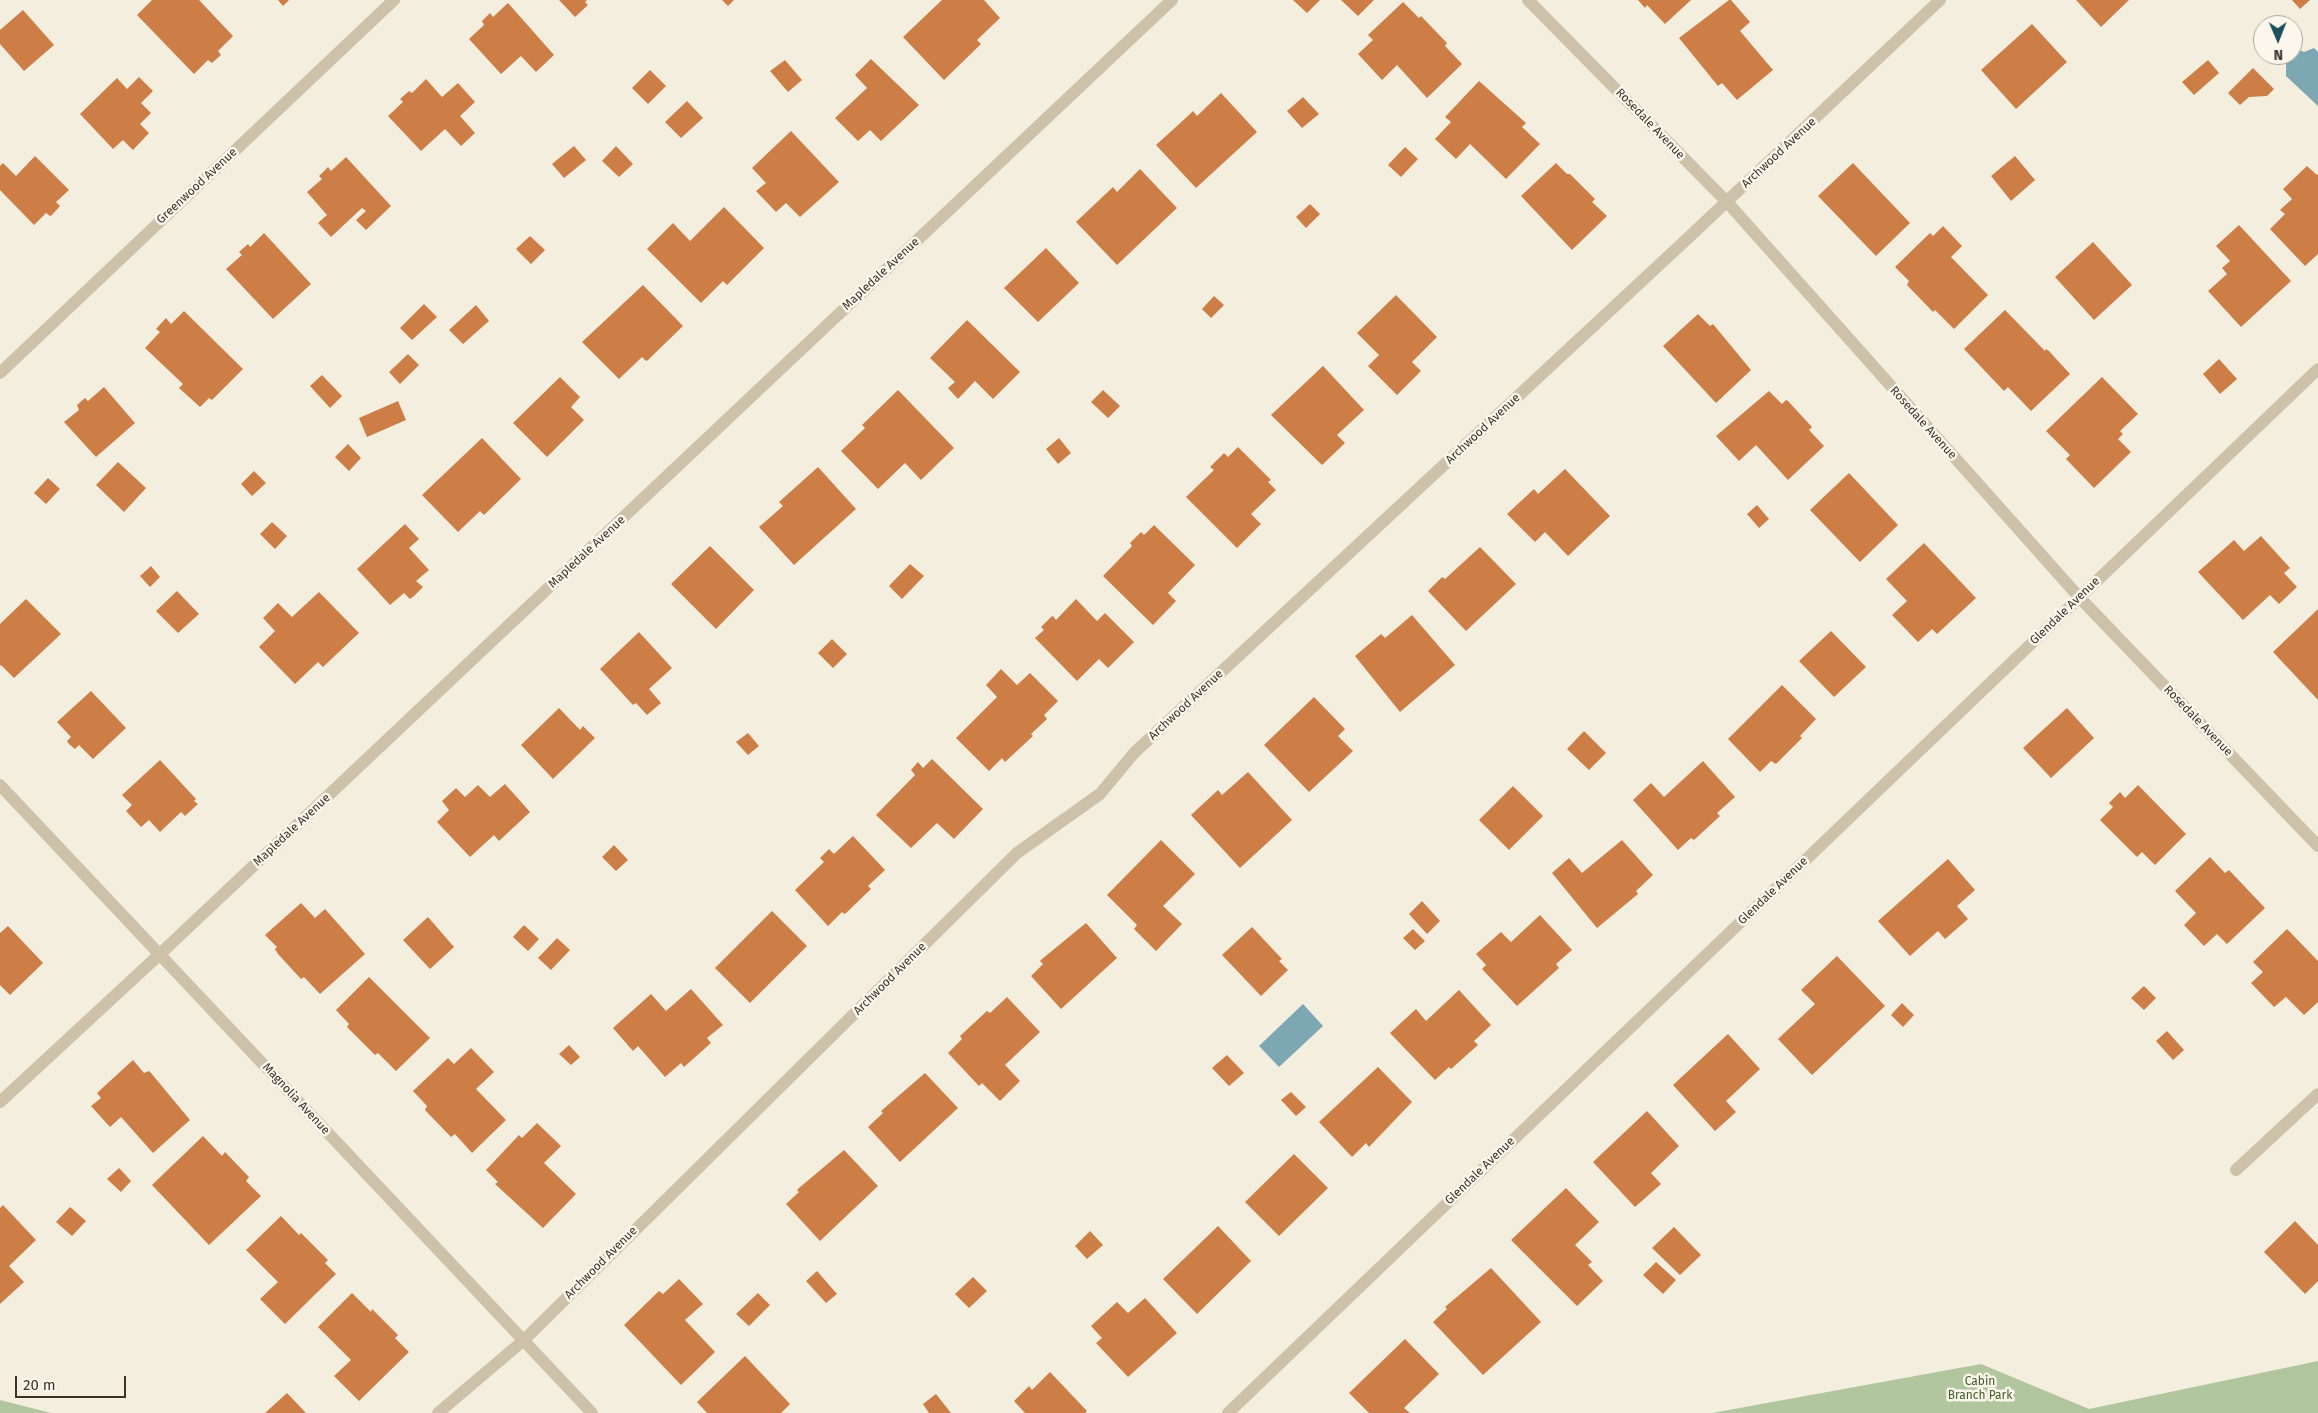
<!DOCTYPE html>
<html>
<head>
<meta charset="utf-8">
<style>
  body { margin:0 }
  #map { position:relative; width:2318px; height:1413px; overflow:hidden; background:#f4eedf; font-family:"Fira Sans",sans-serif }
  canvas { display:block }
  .north { position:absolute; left:2253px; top:15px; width:50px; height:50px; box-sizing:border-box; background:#fbf7ec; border:1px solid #aea89e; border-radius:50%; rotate:179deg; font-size:14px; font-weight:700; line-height:20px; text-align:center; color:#3b322a }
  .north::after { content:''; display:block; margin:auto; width:18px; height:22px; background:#1d4f5f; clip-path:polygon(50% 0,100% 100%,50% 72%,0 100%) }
  .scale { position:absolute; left:15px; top:1376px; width:111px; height:22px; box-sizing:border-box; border:2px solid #3b322a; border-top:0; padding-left:6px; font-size:15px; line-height:18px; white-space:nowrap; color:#3b322a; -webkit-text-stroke:4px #fbf7ec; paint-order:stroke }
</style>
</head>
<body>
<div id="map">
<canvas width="2318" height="1413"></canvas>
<div class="north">N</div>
<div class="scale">20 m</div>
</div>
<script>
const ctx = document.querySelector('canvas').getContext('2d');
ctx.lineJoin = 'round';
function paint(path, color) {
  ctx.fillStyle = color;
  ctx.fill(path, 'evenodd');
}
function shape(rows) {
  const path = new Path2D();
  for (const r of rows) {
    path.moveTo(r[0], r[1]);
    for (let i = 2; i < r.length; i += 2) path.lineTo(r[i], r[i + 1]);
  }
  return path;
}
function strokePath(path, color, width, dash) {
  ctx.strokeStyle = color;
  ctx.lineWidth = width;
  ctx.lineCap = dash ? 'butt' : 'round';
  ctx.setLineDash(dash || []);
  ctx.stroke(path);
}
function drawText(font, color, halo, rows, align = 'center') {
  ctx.font = font + ' "Fira Sans",sans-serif';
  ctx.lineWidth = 5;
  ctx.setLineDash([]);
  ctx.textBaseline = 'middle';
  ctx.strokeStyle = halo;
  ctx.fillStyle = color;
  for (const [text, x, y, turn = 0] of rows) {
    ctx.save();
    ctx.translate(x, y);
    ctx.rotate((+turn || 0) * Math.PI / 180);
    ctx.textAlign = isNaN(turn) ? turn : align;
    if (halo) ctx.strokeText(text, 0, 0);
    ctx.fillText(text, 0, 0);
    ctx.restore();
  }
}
const green = shape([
  [2318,1361,2318,1413,1712,1413,1981,1364,2089,1409],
  [0,1400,51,1413,0,1413]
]);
const water = shape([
  [2314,48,2318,52,2318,106,2286,76,2286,62,2297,49,2304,52],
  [1303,1004,1323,1026,1279,1067,1259,1046]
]);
const building = shape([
  [152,0,199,0,233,36,218,51,221,55,213,62,212,63,208,60,194,74,137,15],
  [278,0,289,0,283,6],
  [559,0,587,0,585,2,588,5,575,17],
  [722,0,734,0,728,6],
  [942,0,984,0,1000,18,977,40,981,44,944,80,903,37],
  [1293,0,1320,0,1307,13],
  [1341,0,1374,0,1358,16],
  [1638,0,1691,0,1665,24,1647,5,1645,8],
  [1729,0,1731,0,1750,22,1740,31,1773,70,1737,100,1722,83,1718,86,1679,38],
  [2076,0,2129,0,2101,27],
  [2292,0,2310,0,2300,9],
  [1403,2,1419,18,1421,16,1447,43,1445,46,1462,64,1427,98,1397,65,1382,80,1358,54,1373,40,1368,35],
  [508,3,554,55,536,72,521,56,501,74,469,39,484,25,482,21,490,13,493,17],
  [23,10,54,45,24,71,0,44,0,30],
  [2032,24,2067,62,2016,109,1981,70],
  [871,59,919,105,881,141,870,130,858,141,835,118,867,88,855,75],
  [785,60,802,80,788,92,770,71],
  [2208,60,2219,73,2194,95,2182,82],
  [2253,68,2274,89,2267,96,2249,97,2240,105,2228,93],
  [650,70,666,86,648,104,632,88],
  [139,77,153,91,141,103,151,113,140,124,149,133,133,150,123,140,113,149,80,114,117,78,127,89],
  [426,79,442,97,458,83,475,102,460,116,475,133,461,146,445,129,421,151,388,116,403,102,400,99,409,91,412,93],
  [1479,81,1526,123,1522,127,1540,144,1506,179,1470,144,1456,159,1435,139,1451,122,1445,117],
  [1221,93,1257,132,1196,188,1156,145,1189,115,1193,111,1197,116],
  [1303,97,1319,114,1302,128,1287,111],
  [687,101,703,118,681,138,665,122],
  [791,131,839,182,800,217,786,203,776,212,756,191,766,183,752,168],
  [574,146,586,160,564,178,552,164],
  [616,146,633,164,619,177,602,161],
  [1405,147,1418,159,1401,177,1388,165],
  [35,156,69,190,56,202,60,206,52,215,50,216,46,213,34,225,0,190,0,166,3,163,16,176],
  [2015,156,2035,180,2011,201,1991,176],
  [346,157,391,206,366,230,356,220,366,211,362,208,331,237,318,223,327,215,307,192,322,179,319,176,328,167,331,171],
  [1556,163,1567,174,1570,174,1595,199,1592,202,1607,216,1572,250,1521,196],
  [1853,163,1910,223,1876,256,1818,196],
  [2307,166,2317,175,2318,174,2318,254,2305,266,2270,229,2285,214,2280,210,2292,199,2283,189],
  [1140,169,1177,208,1117,265,1076,222,1113,187,1117,192],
  [1310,204,1320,214,1306,228,1296,217],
  [724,207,764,248,727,285,723,281,701,303,647,249,673,223,690,241],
  [2239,225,2291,281,2241,327,2208,291,2227,274,2222,268,2230,261,2216,246],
  [1943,226,1962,246,1951,257,1988,295,1954,329,1935,310,1933,312,1907,285,1909,281,1895,267,1930,233,1933,236],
  [264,233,311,284,273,319,226,269,242,255,239,252,248,244,250,247],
  [530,236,545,250,531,264,516,249],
  [2093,242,2132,285,2094,320,2055,277],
  [1046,248,1079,283,1038,322,1004,288],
  [643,285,683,326,648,360,646,361,642,357,619,379,582,342],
  [1396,295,1437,337,1412,362,1421,371,1397,395,1368,366,1379,355,1357,333],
  [1214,296,1224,305,1211,318,1202,309],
  [424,304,437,317,412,340,400,328],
  [476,305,489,321,463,344,449,330],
  [2005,310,2045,351,2046,349,2049,351,2070,374,2031,411,2008,387,2004,391,1964,349],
  [184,311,243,369,212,400,209,398,200,407,179,388,183,384,145,348,160,332,156,329,166,318,171,324],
  [1698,314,1710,326,1713,324,1751,370,1716,403,1663,346],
  [967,320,1020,372,993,399,975,381,958,399,948,388,955,382,930,358],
  [408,354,419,365,400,384,389,372],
  [2219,359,2237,379,2220,394,2203,374],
  [1323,366,1364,410,1337,435,1345,443,1322,465,1271,415],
  [322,375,342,396,330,408,310,386],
  [560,377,580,397,571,407,584,420,547,457,513,423],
  [2102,377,2138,414,2120,431,2123,434,2118,439,2131,452,2094,488,2066,459,2070,455,2046,431],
  [104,387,135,423,96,457,64,422,79,410,77,405,85,398,88,401],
  [898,390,954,448,921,480,905,463,878,489,841,451,865,428,862,425],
  [1103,390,1120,406,1108,418,1091,402],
  [1769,391,1782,404,1786,400,1788,401,1812,427,1809,430,1824,446,1788,480,1756,445,1739,461,1716,436],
  [398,401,406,420,367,437,359,418],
  [482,438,521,479,484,515,480,511,458,532,422,495],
  [1059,438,1071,453,1058,464,1046,449],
  [348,444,361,458,349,471,335,457],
  [1238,447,1271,480,1268,482,1276,490,1251,514,1261,524,1237,548,1186,497,1214,470,1210,467,1224,453,1228,457],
  [118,462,146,488,124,512,96,485],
  [818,467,856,509,794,565,759,527,783,506,779,502],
  [1565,469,1610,516,1568,556,1545,532,1535,542,1507,514,1534,489,1538,494],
  [254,471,266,483,252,496,241,484],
  [1849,473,1898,525,1860,562,1810,510],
  [48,478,60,489,46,504,34,493],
  [1757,505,1769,519,1759,528,1747,514],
  [272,522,287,536,275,549,260,534],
  [405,524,419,539,409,548,429,570,416,581,423,587,414,596,410,599,404,593,390,605,357,569],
  [1154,525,1195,565,1168,593,1176,601,1153,625,1103,576,1132,546,1130,543,1141,532,1144,535],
  [2261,536,2290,568,2284,573,2297,587,2279,604,2270,595,2243,620,2198,572,2234,540,2244,551],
  [1924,543,1976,598,1937,634,1932,629,1918,642,1892,615,1907,601,1886,579],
  [710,546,754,590,716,629,671,584],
  [1480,547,1516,584,1466,631,1428,591,1442,577,1445,579],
  [910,564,924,576,902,599,889,586],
  [151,566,160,577,150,587,140,576],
  [177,591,199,614,178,633,156,611],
  [319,592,359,633,323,667,318,662,295,684,259,647,275,631,263,618,278,603,292,617],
  [26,599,61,634,14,678,1,665,0,666,0,624],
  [1076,599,1097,621,1105,613,1134,642,1108,668,1099,659,1077,681,1035,638,1044,630,1041,627,1051,617,1053,616,1056,620],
  [2318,609,2318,700,2273,652],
  [1412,615,1455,665,1400,712,1355,656,1381,634,1385,638],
  [1831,631,1866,667,1834,697,1799,661],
  [639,632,672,668,649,689,661,703,647,715,636,703,633,705,600,669],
  [832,639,847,654,833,668,818,653],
  [1001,669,1017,685,1030,673,1058,701,1044,715,1047,719,1031,734,1033,736,1005,762,1002,758,989,771,956,738,997,697,986,685],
  [1782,685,1816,719,1800,736,1802,738,1776,764,1771,761,1760,772,1728,739],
  [91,691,126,728,93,759,79,745,75,749,69,744,67,741,71,737,57,722],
  [1314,697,1345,729,1338,736,1353,751,1309,792,1264,745],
  [559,708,580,730,583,726,595,738,553,779,521,745],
  [2067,708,2094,738,2051,778,2023,748],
  [1584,731,1606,753,1589,770,1567,749],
  [748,733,759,746,748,755,736,742],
  [932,759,983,809,954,839,937,823,911,848,876,815,915,775,911,770,918,762,923,768],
  [160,760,196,799,194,801,198,804,185,816,181,812,160,832,149,820,141,827,126,811,132,805,122,795],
  [1703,761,1735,797,1717,813,1720,816,1694,840,1691,838,1678,850,1633,800,1651,783,1664,797],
  [1248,772,1292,820,1240,868,1191,815,1218,790,1222,795],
  [505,784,530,812,499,841,494,835,470,857,437,822,449,810,442,801,456,788,465,797,478,785,490,797],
  [2138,785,2186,834,2155,865,2142,852,2137,857,2100,820,2113,807,2109,803,2120,792,2125,798],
  [1513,786,1543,816,1509,850,1479,820],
  [853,836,885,870,868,886,871,889,846,913,844,914,842,912,828,926,795,890,824,862,820,858,829,849,834,854],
  [1161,840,1195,874,1163,906,1182,924,1156,951,1134,929,1137,925,1107,895],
  [1622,840,1653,875,1636,891,1638,894,1597,928,1552,873,1569,858,1582,873],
  [614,845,628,860,616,871,602,857],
  [2210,857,2225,873,2229,870,2265,908,2227,944,2217,934,2204,946,2184,925,2196,913,2175,891],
  [1948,859,1975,890,1957,906,1968,919,1945,939,1938,931,1910,956,1878,921],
  [1422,901,1440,921,1427,934,1409,914],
  [301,903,315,918,325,909,365,954,320,994,304,977,301,979,278,954,275,949,277,947,265,935],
  [772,911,807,946,750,1003,715,968],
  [1540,915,1572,950,1556,964,1559,968,1517,1006,1482,969,1486,965,1476,954,1501,932,1511,942],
  [428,917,454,947,430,969,403,940],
  [1086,923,1117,958,1061,1009,1031,976,1043,964,1040,961,1042,959],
  [524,925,539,939,528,951,513,937],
  [8,926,43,963,10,995,0,985,0,933],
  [1252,927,1282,959,1279,961,1288,970,1261,996,1222,955],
  [1413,929,1425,941,1415,950,1403,938],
  [2287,929,2318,961,2318,1002,2304,1015,2286,997,2274,1007,2251,983,2263,972,2253,962],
  [557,938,570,950,551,970,538,958],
  [1837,956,1885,1006,1812,1075,1778,1039,1815,1004,1801,990],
  [369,977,430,1038,396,1071,378,1053,375,1055,347,1027,349,1024,336,1010],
  [2144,986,2156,998,2144,1010,2131,998],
  [691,989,723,1025,707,1038,711,1043,684,1067,681,1063,665,1077,638,1046,633,1051,613,1028,651,994,666,1011],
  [1459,990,1491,1025,1474,1041,1478,1045,1451,1069,1449,1067,1435,1080,1390,1033,1416,1009,1426,1021],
  [1007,997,1040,1032,1005,1065,1020,1081,1000,1101,982,1083,979,1086,948,1053,962,1039,960,1036,987,1011,990,1013],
  [1902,1003,1914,1015,1903,1027,1891,1015],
  [2167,1031,2184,1050,2173,1060,2156,1041],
  [1728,1034,1760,1069,1726,1101,1736,1112,1715,1131,1673,1085],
  [569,1045,580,1057,571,1065,559,1054],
  [471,1048,494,1072,476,1089,506,1120,472,1153,455,1134,451,1137,425,1110,427,1106,413,1091,448,1058,454,1064],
  [1227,1055,1244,1073,1229,1086,1212,1068],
  [133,1060,144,1073,149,1071,151,1073,190,1120,153,1153,121,1117,110,1127,91,1106,101,1098,97,1093],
  [1378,1067,1412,1102,1369,1147,1366,1143,1352,1157,1319,1122],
  [925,1073,958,1108,900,1162,868,1127,883,1113,881,1111],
  [1291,1092,1306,1107,1296,1116,1281,1100],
  [1647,1111,1679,1146,1651,1173,1661,1184,1635,1207,1593,1162],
  [537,1123,561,1146,544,1163,576,1194,543,1228,495,1184,498,1182,486,1170,519,1135,522,1138],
  [203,1136,222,1156,225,1152,249,1177,246,1181,261,1196,209,1245,152,1185],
  [844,1150,878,1186,820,1241,786,1204,799,1192,797,1190,799,1188],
  [1294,1154,1328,1188,1279,1236,1245,1202],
  [119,1168,131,1181,121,1192,107,1179],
  [1566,1188,1599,1222,1575,1245,1592,1262,1588,1265,1603,1281,1577,1306,1511,1240],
  [3,1205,36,1240,9,1266,24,1282,0,1304,0,1208],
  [70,1207,86,1221,72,1236,56,1222],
  [281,1216,299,1235,301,1233,328,1260,325,1263,336,1274,285,1324,260,1299,278,1282,246,1250],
  [2295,1221,2318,1245,2318,1281,2305,1294,2264,1252],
  [1218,1226,1251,1261,1197,1314,1163,1279],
  [1674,1227,1701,1255,1680,1275,1652,1248],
  [1090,1231,1103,1245,1087,1259,1075,1246],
  [1656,1262,1676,1280,1663,1294,1643,1275],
  [1491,1268,1541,1322,1483,1375,1433,1322,1447,1309,1445,1307],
  [817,1271,837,1294,826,1303,806,1281],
  [973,1277,987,1291,969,1308,955,1294],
  [679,1279,703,1304,685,1320,715,1352,681,1385,624,1325,659,1291,663,1294],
  [352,1293,371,1312,372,1309,398,1335,395,1338,409,1352,359,1401,334,1376,351,1360,318,1327],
  [758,1293,770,1305,749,1326,736,1314],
  [1145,1298,1177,1333,1128,1377,1096,1343,1102,1338,1091,1326,1117,1302,1128,1313],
  [1405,1339,1439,1374,1404,1408,1410,1413,1369,1413,1349,1393],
  [745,1356,790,1404,781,1413,707,1413,697,1402],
  [1050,1372,1087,1411,1085,1413,1025,1413,1014,1401,1029,1386,1032,1390],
  [287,1393,306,1413,265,1413],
  [936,1394,951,1413,929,1413,923,1404]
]);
const minor = shape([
  [1528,0,1727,202,2079,597,2318,846],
  [0,373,394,0],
  [0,785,592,1413],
  [0,1102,160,954,1172,0],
  [2236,1170,2318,1094],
  [438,1413,524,1340,1017,853,1100,794,1134,753,1687,239,1940,0],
  [1228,1413,2318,369]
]);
const streetNames = [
  ["Rosedale Avenue",1650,124,46],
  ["Archwood Avenue",1779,153,-43],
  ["Greenwood Avenue",197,186,-43],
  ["Mapledale Avenue",881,274,-43],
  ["Rosedale Avenue",1923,423,48],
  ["Archwood Avenue",1483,429,-43],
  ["Mapledale Avenue",587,552,-43],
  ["Glendale Avenue",2065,611,-44],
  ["Archwood Avenue",1186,705,-43],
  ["Rosedale Avenue",2198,721,46],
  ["Mapledale Avenue",292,830,-43],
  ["Glendale Avenue",1773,891,-44],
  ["Archwood Avenue",890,979,-45],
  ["Magnolia Avenue",296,1099,47],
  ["Glendale Avenue",1480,1171,-44],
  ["Archwood Avenue",601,1263,-45]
];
const parkNames = [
  ["Cabin",1980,1382],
  ["Branch Park",1980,1396]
];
paint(green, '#b1c59e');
paint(water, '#7ca7b3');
paint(building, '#cc7e46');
strokePath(minor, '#cec1aa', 12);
drawText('12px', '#3b322a', '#fbf7ec', streetNames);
drawText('12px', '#415b2c', '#fbf7ec', parkNames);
</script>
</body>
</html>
